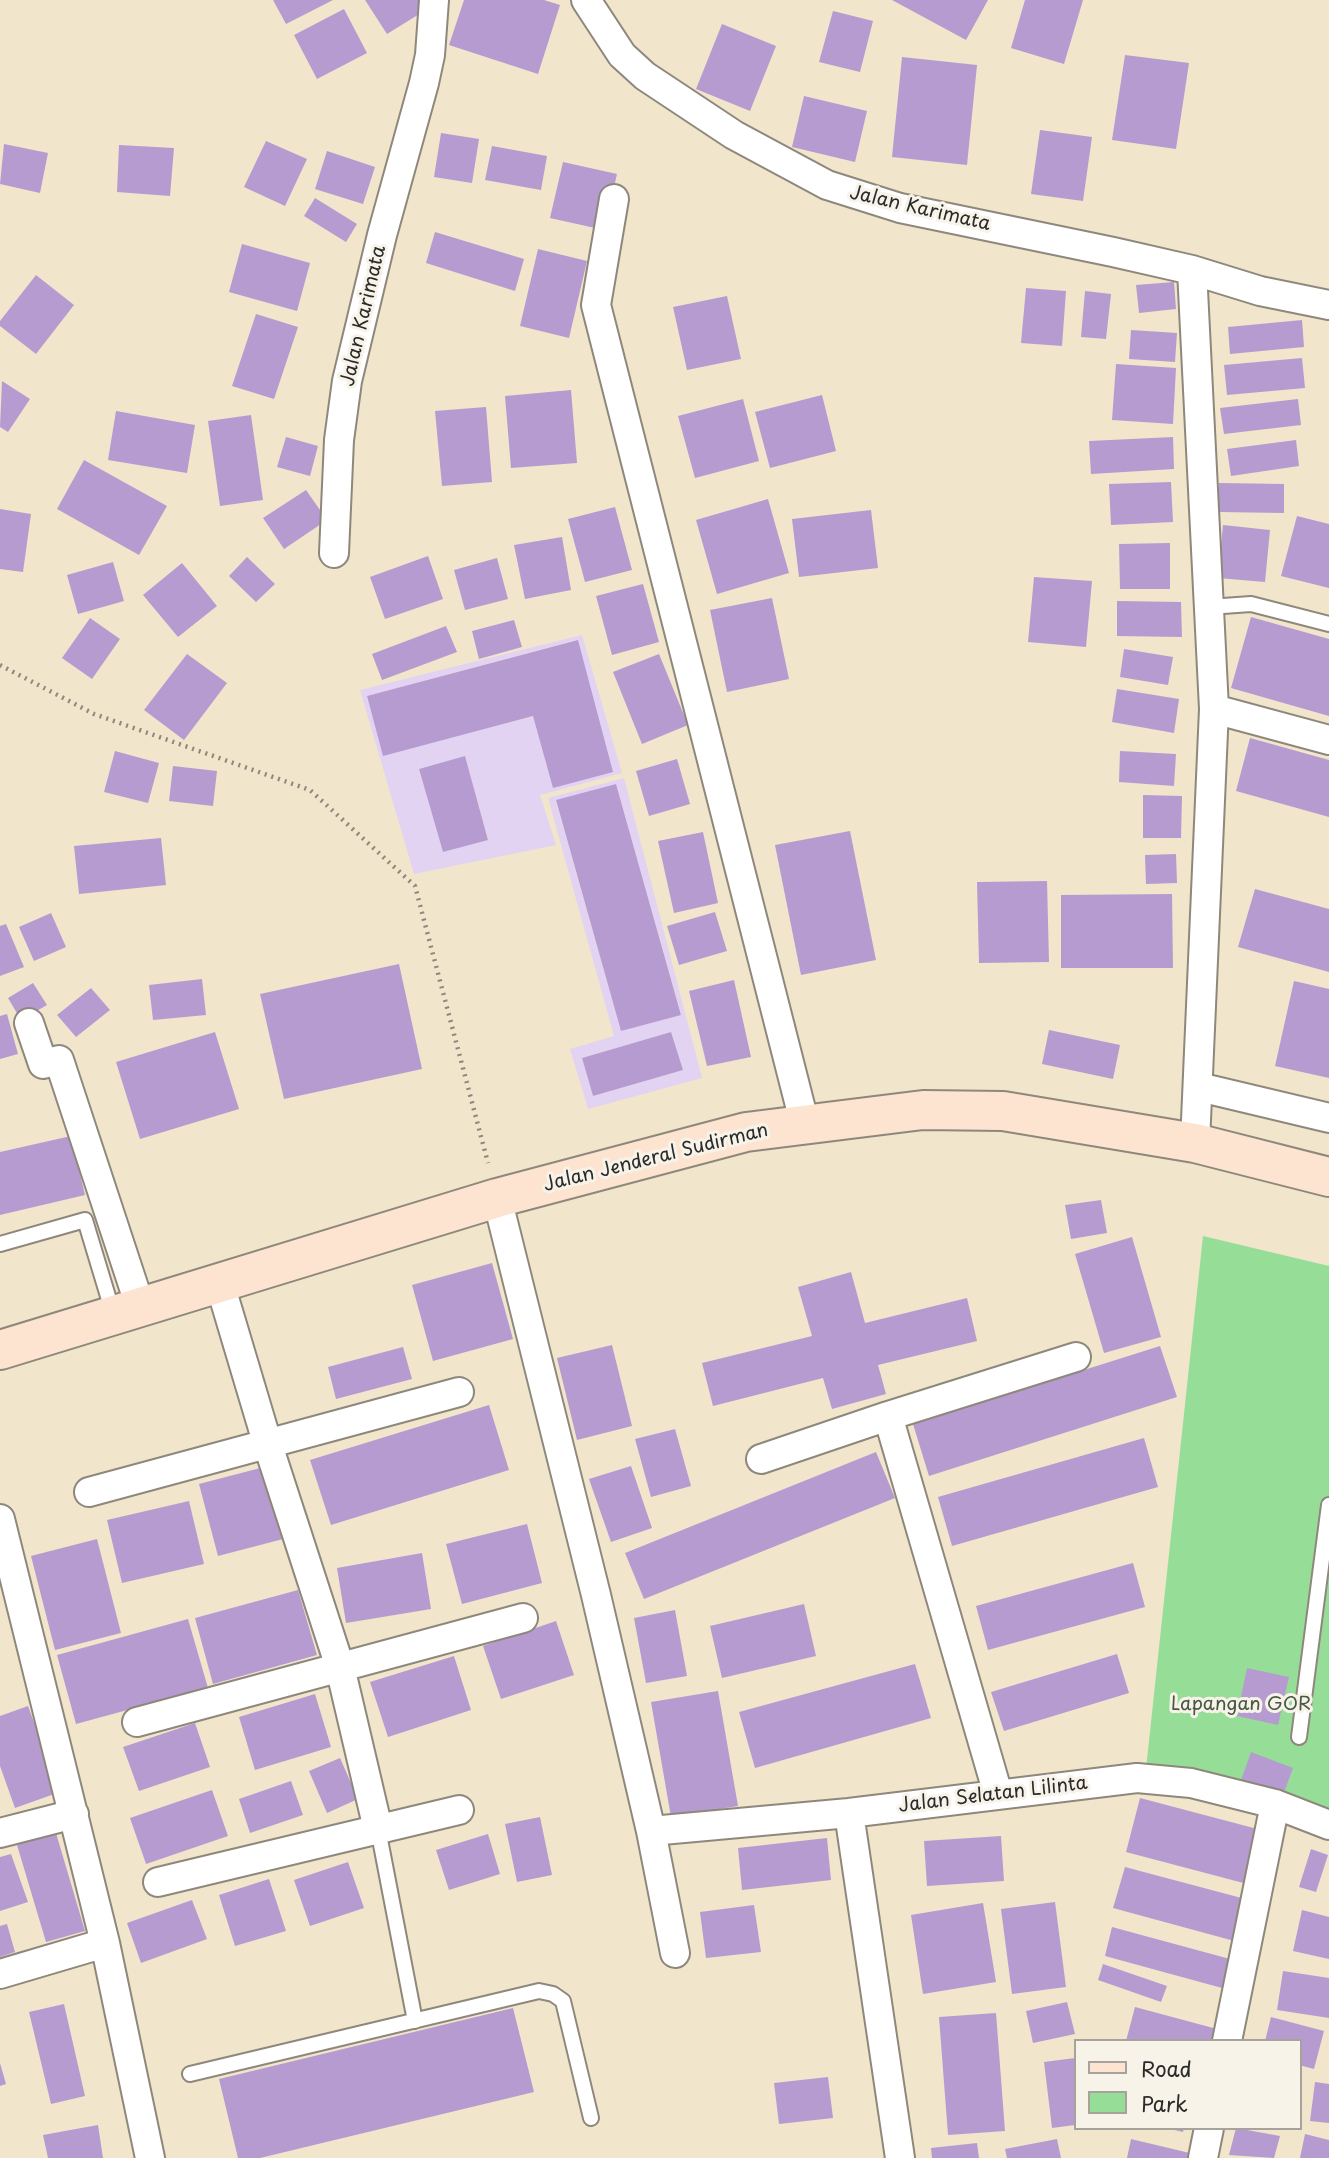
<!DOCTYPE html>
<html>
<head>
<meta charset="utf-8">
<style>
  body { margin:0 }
  #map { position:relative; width:1329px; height:2158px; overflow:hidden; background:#f1e5cc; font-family:"Playpen Sans",sans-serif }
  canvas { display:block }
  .legend { position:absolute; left:1074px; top:2039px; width:228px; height:91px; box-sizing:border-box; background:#f7f3e8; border:2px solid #a5a39c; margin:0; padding:9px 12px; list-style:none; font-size:21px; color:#2b2b2b }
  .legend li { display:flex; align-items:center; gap:14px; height:35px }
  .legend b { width:35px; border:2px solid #a5a39c }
</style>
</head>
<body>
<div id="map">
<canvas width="1329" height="2158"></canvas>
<ul class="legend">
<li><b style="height:9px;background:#fde4d1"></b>Road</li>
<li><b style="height:19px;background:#96de98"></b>Park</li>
</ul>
</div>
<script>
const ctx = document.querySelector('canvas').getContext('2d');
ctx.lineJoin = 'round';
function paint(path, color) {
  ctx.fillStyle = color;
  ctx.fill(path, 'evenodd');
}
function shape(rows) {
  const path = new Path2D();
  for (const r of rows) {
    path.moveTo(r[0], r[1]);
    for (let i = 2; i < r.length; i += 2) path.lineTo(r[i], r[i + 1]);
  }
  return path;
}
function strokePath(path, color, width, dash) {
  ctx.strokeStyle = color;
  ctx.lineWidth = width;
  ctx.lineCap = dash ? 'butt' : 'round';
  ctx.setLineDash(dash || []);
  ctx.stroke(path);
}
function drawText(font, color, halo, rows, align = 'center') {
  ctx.font = font + ' "Playpen Sans",sans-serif';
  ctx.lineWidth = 6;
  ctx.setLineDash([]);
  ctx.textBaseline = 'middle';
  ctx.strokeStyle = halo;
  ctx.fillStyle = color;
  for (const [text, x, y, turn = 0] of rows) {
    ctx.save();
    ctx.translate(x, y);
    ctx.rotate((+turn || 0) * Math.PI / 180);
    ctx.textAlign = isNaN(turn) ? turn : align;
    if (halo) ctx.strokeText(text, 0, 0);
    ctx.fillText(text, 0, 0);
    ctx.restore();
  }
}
const built = shape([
  [582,635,622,773,540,795,556,845,414,874,360,690],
  [577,640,533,716,383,755,367,696],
  [465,757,488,839,443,852,419,769],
  [624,778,702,1078,588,1109,570,1049,614,1036,548,798],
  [616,784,681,1014,621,1031,556,801],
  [671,1032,682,1070,593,1096,582,1058]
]);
const green = shape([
  [1203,1236,1329,1266,1329,1820,1146,1769]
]);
const building = shape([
  [273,0,333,0,286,24],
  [365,0,424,0,429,8,387,34],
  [464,0,544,0,560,5,538,74,449,45],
  [892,0,988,0,966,40],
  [1025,0,1083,0,1064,64,1011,48],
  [344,9,367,53,317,79,294,35],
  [833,11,873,21,860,72,819,62],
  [722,24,776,46,750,111,696,89],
  [1125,55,1189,63,1176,149,1112,140],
  [902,57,977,65,967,165,892,157],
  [804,96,867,111,855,162,792,147],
  [1040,130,1092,137,1083,201,1031,194],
  [441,133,479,139,472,183,434,177],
  [266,141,307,159,285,206,244,187],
  [4,144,48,153,40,193,0,184],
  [119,145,174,148,170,196,117,192],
  [492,146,547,156,541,190,485,180],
  [327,151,375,167,363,204,315,189],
  [563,162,617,174,604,230,550,218],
  [315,198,357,224,346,242,304,216],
  [435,232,524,259,515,291,426,263],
  [242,244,310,263,297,311,229,292],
  [538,249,587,261,569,338,520,326],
  [36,275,74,305,36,354,0,326,0,321],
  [1174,282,1176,309,1139,313,1136,285],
  [1026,288,1066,291,1062,346,1021,343],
  [1085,291,1111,294,1106,339,1081,337],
  [727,296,741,359,687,370,673,307],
  [256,314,298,327,274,399,232,386],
  [1302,320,1304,347,1230,354,1228,327],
  [1131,330,1177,333,1175,362,1129,359],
  [1302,358,1305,388,1227,395,1224,365],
  [1116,364,1176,368,1173,424,1112,420],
  [2,381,30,399,8,432,0,427],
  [571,390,577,463,511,468,505,396],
  [822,395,836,451,770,468,755,412],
  [743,399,759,461,695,478,678,416],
  [1298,399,1301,425,1224,434,1220,408],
  [486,407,492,482,442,486,435,411],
  [116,411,195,425,187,473,108,460],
  [251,415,263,500,220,506,208,421],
  [286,437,318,446,310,476,277,467],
  [1173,437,1174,469,1091,474,1089,441],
  [1296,440,1299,466,1231,476,1227,449],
  [84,460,167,506,139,555,57,509],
  [1171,482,1173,522,1111,525,1109,484],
  [1219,483,1284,484,1284,513,1219,512],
  [306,490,327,520,284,549,263,518],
  [768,499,789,573,717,594,696,520],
  [615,507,632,570,585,582,568,519],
  [0,509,31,514,23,572,0,569],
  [871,510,878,568,799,577,792,519],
  [1297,516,1329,524,1329,588,1281,576],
  [1223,525,1270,530,1265,582,1218,578],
  [562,537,571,590,525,599,514,545],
  [1170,543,1170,589,1120,589,1119,544],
  [428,556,443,599,385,619,370,577],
  [247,557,275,584,256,602,229,576],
  [497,558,508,599,465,610,454,570],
  [113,562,124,601,78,614,67,575],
  [182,563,217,606,178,637,143,595],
  [1034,577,1092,581,1086,647,1028,642],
  [643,584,659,642,612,655,596,596],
  [772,598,789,679,727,692,710,610],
  [1117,601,1181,602,1182,637,1117,636],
  [1251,617,1329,639,1329,716,1231,688],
  [90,618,120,639,92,679,62,658],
  [514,620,522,647,479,659,472,631],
  [446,626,457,652,382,680,372,654],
  [578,640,613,772,553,788,533,716,383,756,367,696],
  [1124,649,1173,657,1168,685,1120,677],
  [187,654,227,683,184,740,144,710],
  [659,654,688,725,642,744,613,672],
  [1117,689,1179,699,1174,733,1112,722],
  [1250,738,1329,760,1329,817,1236,791],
  [115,751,159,763,148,803,104,792],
  [1120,751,1176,754,1174,786,1119,782],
  [465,756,488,840,443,852,419,769],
  [677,759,690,804,649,816,636,771],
  [173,766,217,771,213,806,169,801],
  [616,784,681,1015,621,1031,556,800],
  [1143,795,1182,796,1181,838,1143,838],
  [850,831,876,960,801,975,775,845],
  [703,832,718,903,674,913,658,841],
  [161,838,166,885,79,894,74,846],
  [1176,854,1177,883,1146,884,1145,855],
  [1047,881,1049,962,979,963,977,882],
  [1255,889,1329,909,1329,972,1238,947],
  [1172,894,1173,968,1061,968,1061,895],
  [715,912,727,951,679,965,667,926],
  [51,913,66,947,34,961,19,927],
  [6,924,24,967,0,976,0,926],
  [399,964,422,1069,284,1099,260,994],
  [202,979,206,1015,153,1020,149,985],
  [734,980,751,1057,707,1066,689,991],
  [1294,981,1329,989,1329,1078,1275,1066],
  [33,983,47,1005,21,1020,8,998],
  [91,988,110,1010,76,1037,57,1015],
  [7,1014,18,1054,0,1059,0,1016],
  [1049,1030,1120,1045,1113,1079,1042,1064],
  [215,1032,239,1109,140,1139,116,1062],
  [671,1032,683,1070,593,1096,582,1058],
  [71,1136,85,1195,0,1215,0,1152],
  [1101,1200,1107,1233,1071,1239,1065,1205],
  [1132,1237,1161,1337,1104,1353,1075,1254],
  [492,1263,513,1339,433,1361,412,1285],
  [851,1272,865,1323,967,1298,977,1341,878,1365,886,1394,832,1409,823,1378,713,1406,702,1363,812,1336,798,1287],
  [612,1345,632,1426,577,1440,557,1358],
  [1160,1346,1177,1397,929,1476,913,1424],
  [403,1347,412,1379,336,1399,328,1367],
  [489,1405,509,1470,331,1525,310,1460],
  [675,1429,691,1486,651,1497,635,1439],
  [1144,1438,1158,1487,952,1546,938,1497],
  [876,1452,895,1498,644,1599,625,1553],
  [268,1466,287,1538,218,1556,199,1484],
  [631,1466,652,1528,611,1542,589,1479],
  [189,1501,204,1564,122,1583,107,1520],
  [527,1524,542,1583,462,1604,446,1544],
  [97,1539,121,1633,55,1650,31,1556],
  [422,1553,431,1609,346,1623,337,1568],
  [1133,1563,1145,1607,988,1650,976,1606],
  [298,1590,317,1655,213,1684,195,1618],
  [804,1604,816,1656,722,1678,710,1626],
  [675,1610,687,1676,646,1683,634,1618],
  [188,1619,208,1688,76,1724,57,1655],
  [556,1621,574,1675,501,1699,483,1646],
  [1117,1654,1129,1693,1004,1731,991,1692],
  [454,1656,471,1710,388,1737,370,1682],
  [915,1664,931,1718,755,1768,739,1712],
  [1247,1668,1289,1677,1278,1725,1237,1716],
  [718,1691,738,1806,671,1817,651,1702],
  [315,1694,331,1747,255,1770,239,1717],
  [28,1706,60,1792,15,1808,0,1766,0,1716],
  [195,1723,210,1767,139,1791,123,1747],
  [1251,1752,1293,1768,1282,1798,1240,1783],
  [340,1758,358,1799,327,1813,309,1771],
  [291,1781,303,1815,250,1833,239,1799],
  [212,1790,228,1836,146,1864,130,1818],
  [1140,1798,1265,1831,1251,1885,1126,1852],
  [540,1817,552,1875,517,1882,505,1824],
  [56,1833,85,1931,46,1942,17,1845],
  [488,1834,500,1874,449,1890,436,1850],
  [1001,1836,1004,1881,927,1886,924,1841],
  [827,1838,831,1880,742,1890,738,1848],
  [1311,1849,1328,1855,1316,1892,1299,1887],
  [11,1854,28,1902,0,1911,0,1857],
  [348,1862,364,1908,310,1926,294,1880],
  [1125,1867,1249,1900,1238,1942,1113,1908],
  [269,1879,286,1931,235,1946,219,1895],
  [192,1900,207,1939,141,1963,127,1923],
  [1055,1902,1066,1987,1012,1994,1001,1909],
  [983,1903,996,1982,923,1994,911,1915],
  [754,1905,761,1952,706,1958,700,1912],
  [1302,1910,1329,1917,1329,1959,1293,1951],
  [7,1924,15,1952,0,1957,0,1926],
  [1112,1927,1230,1959,1222,1988,1105,1956],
  [1103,1964,1167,1986,1161,2002,1098,1980],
  [1283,1971,1329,1978,1329,2018,1277,2010],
  [1067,2002,1075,2034,1033,2043,1026,2011],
  [64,2004,85,2096,51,2104,29,2012],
  [1135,2007,1217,2029,1214,2041,1126,2041],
  [513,2008,534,2092,260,2158,238,2158,219,2079],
  [996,2013,1005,2131,948,2135,939,2017],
  [1271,2017,1324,2031,1314,2069,1299,2065,1299,2041,1265,2041],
  [1075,2058,1075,2125,1052,2128,1044,2062],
  [0,2063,6,2084,0,2086],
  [828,2077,833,2118,779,2124,774,2083],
  [1315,2082,1329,2084,1329,2123,1310,2121],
  [98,2125,103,2158,48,2158,43,2135],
  [1166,2128,1184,2128,1183,2132],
  [1236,2128,1280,2136,1274,2158,1229,2155],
  [1305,2134,1329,2140,1329,2158,1300,2158],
  [1057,2139,1061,2158,1007,2158,1005,2149],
  [1131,2139,1198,2155,1197,2158,1127,2158],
  [977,2143,979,2158,932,2158,931,2148]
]);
const path = shape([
  [0,665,94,714,310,790,415,886,488,1163]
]);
const lane = shape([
  [1209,607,1251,604,1329,624],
  [0,1244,85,1220,113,1313],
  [1299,1737,1329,1505],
  [378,1829,415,2021],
  [190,2074,539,1991,553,1994,563,2001,591,2118]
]);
const street = shape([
  [586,0,622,55,645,76,734,135,827,185,900,208,1113,252,1192,270,1260,291,1329,305],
  [614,199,596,305,805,1125],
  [1192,270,1214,709,1195,1143],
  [334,553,339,440,347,381,382,235,424,83,430,55,434,0],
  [1214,709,1329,740],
  [29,1023,43,1064,59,1060,140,1306],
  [1199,1087,1329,1118],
  [497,1198,596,1595,651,1831,675,1953],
  [219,1281,267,1442,340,1667,378,1829],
  [888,1416,1076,1357],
  [761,1459,888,1416,998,1794],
  [89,1492,459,1392],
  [0,1519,105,1943,150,2158],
  [137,1722,523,1618],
  [849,1813,900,2158],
  [651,1831,849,1813,1137,1778,1191,1783,1275,1804,1329,1825],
  [0,1833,74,1814],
  [158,1882,459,1810],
  [0,1974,105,1943],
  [1227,2041,1275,1804],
  [1203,2158,1209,2128]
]);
const secondary = shape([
  [0,1350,497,1198,746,1132,923,1110,1003,1111,1195,1143,1329,1177]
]);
const streetNames = [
  ["Jalan Karimata",920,209,13],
  ["Jalan Karimata",364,316,-77],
  ["Jalan Jenderal Sudirman",656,1158,-14],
  ["Jalan Selatan Lilinta",993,1795,-7]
];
const parkNames = [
  ["Lapangan GOR",1241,1705]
];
paint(built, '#e3d3f2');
paint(green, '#96de98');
paint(building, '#b69bd1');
strokePath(lane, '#8e887c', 18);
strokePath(street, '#8e887c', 32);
strokePath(secondary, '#8e887c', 42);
strokePath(path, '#8e887c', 4.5, [2, 5]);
strokePath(lane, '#fff', 14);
strokePath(street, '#fff', 28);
strokePath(secondary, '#fde4d1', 38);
drawText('19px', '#2b2b2b', '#f7f3e8', streetNames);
drawText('19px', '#465846', '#f7f3e8', parkNames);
</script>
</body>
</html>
